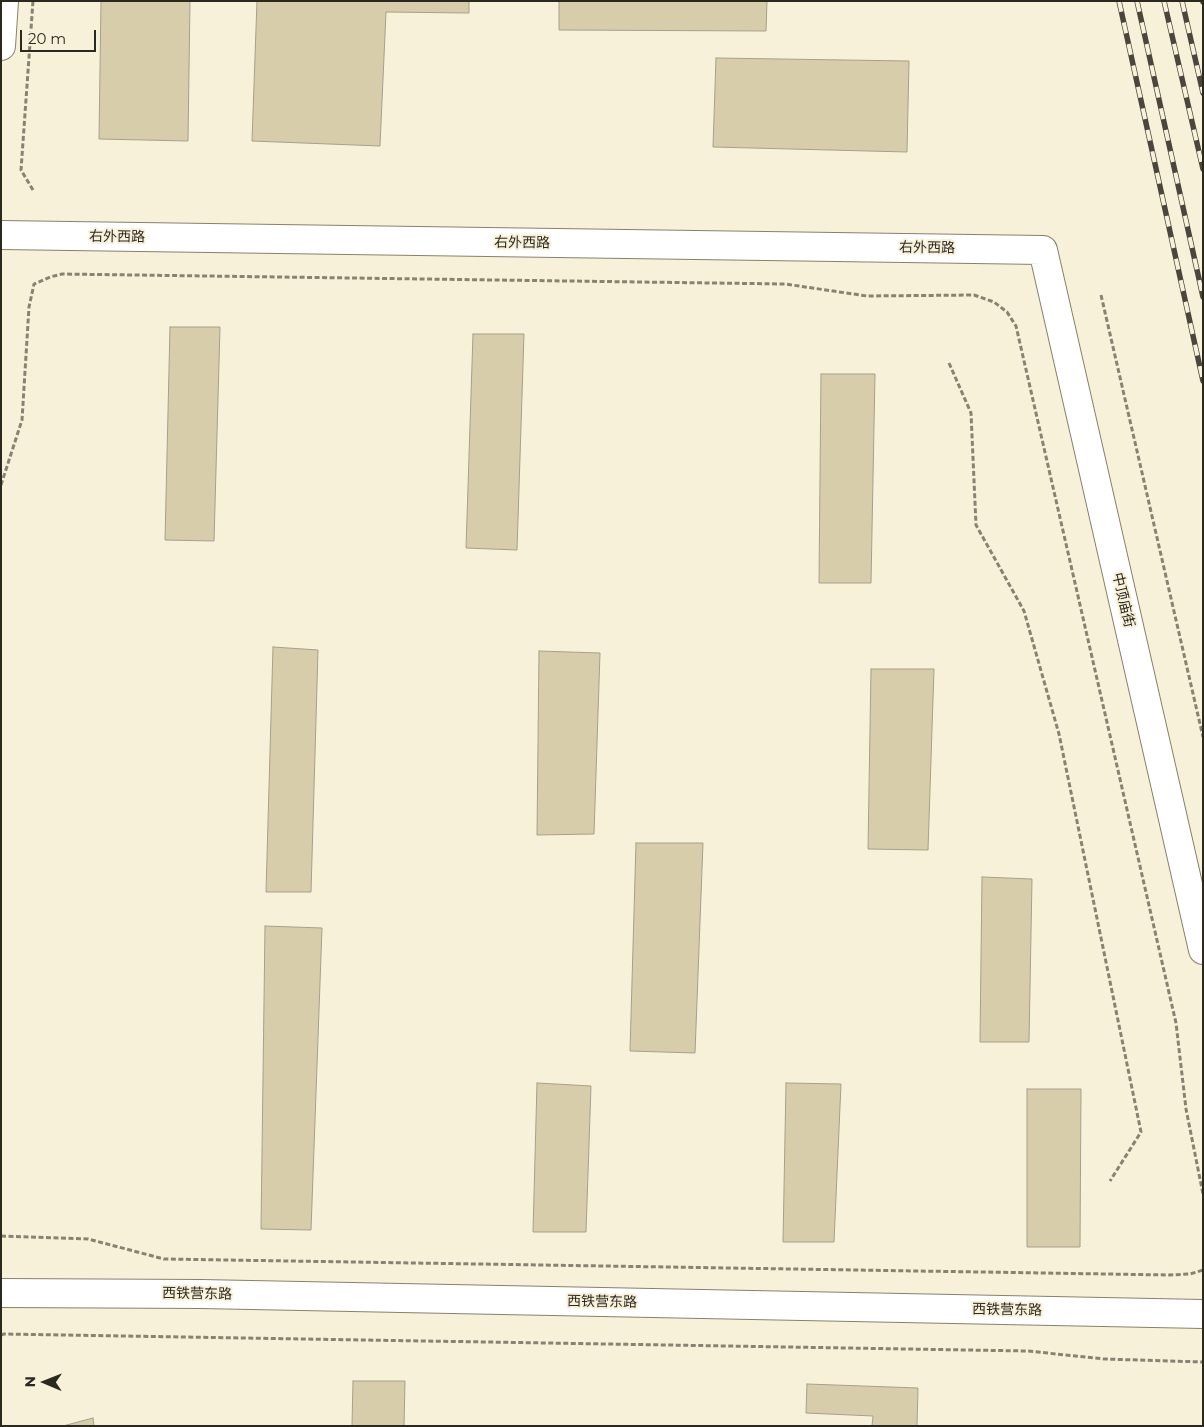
<!DOCTYPE html>
<html>
<head>
<meta charset="utf-8">
<style>
  body { margin:0 }
  #map { position:relative; width:1204px; height:1427px; overflow:hidden; background:#f8f1da; font-family:Montserrat,sans-serif }
  canvas { display:block }
  .frame { position:absolute; inset:0; border:2px solid #2b281f; pointer-events:none }
  .north { position:absolute; left:20px; top:1357px; width:50px; height:50px; -webkit-text-stroke:4px #f8f1da; paint-order:stroke; rotate:271deg; font-size:14px; font-weight:700; line-height:20px; text-align:center; color:#2b281f }
  .north::after { content:''; display:block; margin:auto; width:18px; height:22px; background:#2b281f; clip-path:polygon(50% 0,100% 100%,50% 72%,0 100%) }
  .scale { position:absolute; left:20px; top:30px; width:76px; height:22px; box-sizing:border-box; border:2px solid #2b281f; border-top:0; padding-left:6px; font-size:15px; line-height:18px; white-space:nowrap; color:#2b281f; -webkit-text-stroke:4px #f8f1da; paint-order:stroke }
</style>
</head>
<body>
<div id="map">
<canvas width="1204" height="1427"></canvas>
<div class="frame"></div>
<div class="north">N</div>
<div class="scale">20 m</div>
</div>
<script>
const ctx = document.querySelector('canvas').getContext('2d');
ctx.lineJoin = 'round';
function paint(path, color) {
  ctx.fillStyle = color;
  ctx.fill(path, 'evenodd');
}
function shape(rows) {
  const path = new Path2D();
  for (const r of rows) {
    path.moveTo(r[0], r[1]);
    for (let i = 2; i < r.length; i += 2) path.lineTo(r[i], r[i + 1]);
  }
  return path;
}
function strokePath(path, color, width, dash) {
  ctx.strokeStyle = color;
  ctx.lineWidth = width;
  ctx.lineCap = dash ? 'butt' : 'round';
  ctx.setLineDash(dash || []);
  ctx.stroke(path);
}
function drawText(font, color, halo, rows, align = 'center') {
  ctx.font = font + ' Montserrat,"Noto Sans SC",sans-serif';
  ctx.lineWidth = 4;
  ctx.setLineDash([]);
  ctx.textBaseline = 'middle';
  ctx.strokeStyle = halo;
  ctx.fillStyle = color;
  for (const [text, x, y, turn = 0] of rows) {
    ctx.save();
    ctx.translate(x, y);
    ctx.rotate((+turn || 0) * Math.PI / 180);
    ctx.textAlign = isNaN(turn) ? turn : align;
    if (halo) ctx.strokeText(text, 0, 0);
    ctx.fillText(text, 0, 0);
    ctx.restore();
  }
}
const building = shape([
  [101,1,190,1,188,141,99,139,101,1],
  [257,1,469,1,469,13,386,12,380,146,252,141,257,1],
  [559,1,767,1,766,31,559,30,559,1],
  [716,58,909,61,907,152,713,147,716,58],
  [170,327,220,327,214,541,165,540,170,327],
  [473,334,524,334,517,550,466,548,473,334],
  [821,374,875,374,871,583,819,583,821,374],
  [273,647,318,650,311,892,266,892,273,647],
  [539,651,600,653,594,834,537,835,539,651],
  [871,669,934,669,928,850,868,849,871,669],
  [636,843,703,843,695,1053,630,1051,636,843],
  [982,877,1032,879,1029,1042,980,1042,982,877],
  [265,926,322,928,311,1230,261,1229,265,926],
  [537,1083,591,1086,586,1232,533,1232,537,1083],
  [786,1083,841,1084,834,1242,783,1242,786,1083],
  [1027,1089,1081,1089,1080,1247,1027,1247,1027,1089],
  [353,1381,405,1381,404,1426,352,1426,353,1381],
  [807,1384,918,1388,917,1426,872,1426,873,1416,806,1413,807,1384],
  [93,1418,94,1426,63,1426,93,1418]
]);
const path = shape([
  [33,190,21,170,33,1],
  [1101,295,1203,737],
  [949,363,971,413,976,525,1024,611,1059,734,1141,1132,1110,1181],
  [1,485,22,420,29,307,34,284,50,277,62,274,785,284,867,296,974,295,994,302,1007,312,1016,326,1176,1023,1186,1109,1203,1194],
  [1,1236,88,1239,164,1259,1169,1275,1190,1274,1203,1270],
  [1,1335,4,1334,1028,1351,1104,1359,1203,1362]
]);
const secondary = shape([
  [1,46,4,1],
  [1,235,1043,250,1203,950],
  [1,1293,201,1294,1203,1314]
]);
const rail = shape([
  [1119,1,1203,381],
  [1137,1,1203,297],
  [1164,1,1203,169],
  [1182,1,1203,93],
  [1203,1,1203,2]
]);
const streetNames = [
  ["右外西路",117,237,1],
  ["右外西路",522,243,1],
  ["右外西路",927,248,1],
  ["中顶庙街",1123,600,77],
  ["西铁营东路",197,1294,1],
  ["西铁营东路",602,1302,1],
  ["西铁营东路",1007,1310,1]
];
paint(building, '#d8cdab');
strokePath(building, '#a69f8a', 1);
strokePath(secondary, '#87816c', 30);
strokePath(path, '#878373', 3, [5, 2.5]);
strokePath(secondary, '#fff', 28);
strokePath(rail, '#4a463b', 5.5);
strokePath(rail, '#f8f1da', 4, [11]);
drawText('14px', '#2b281f', '#f8f1da', streetNames);
</script>
</body>
</html>
